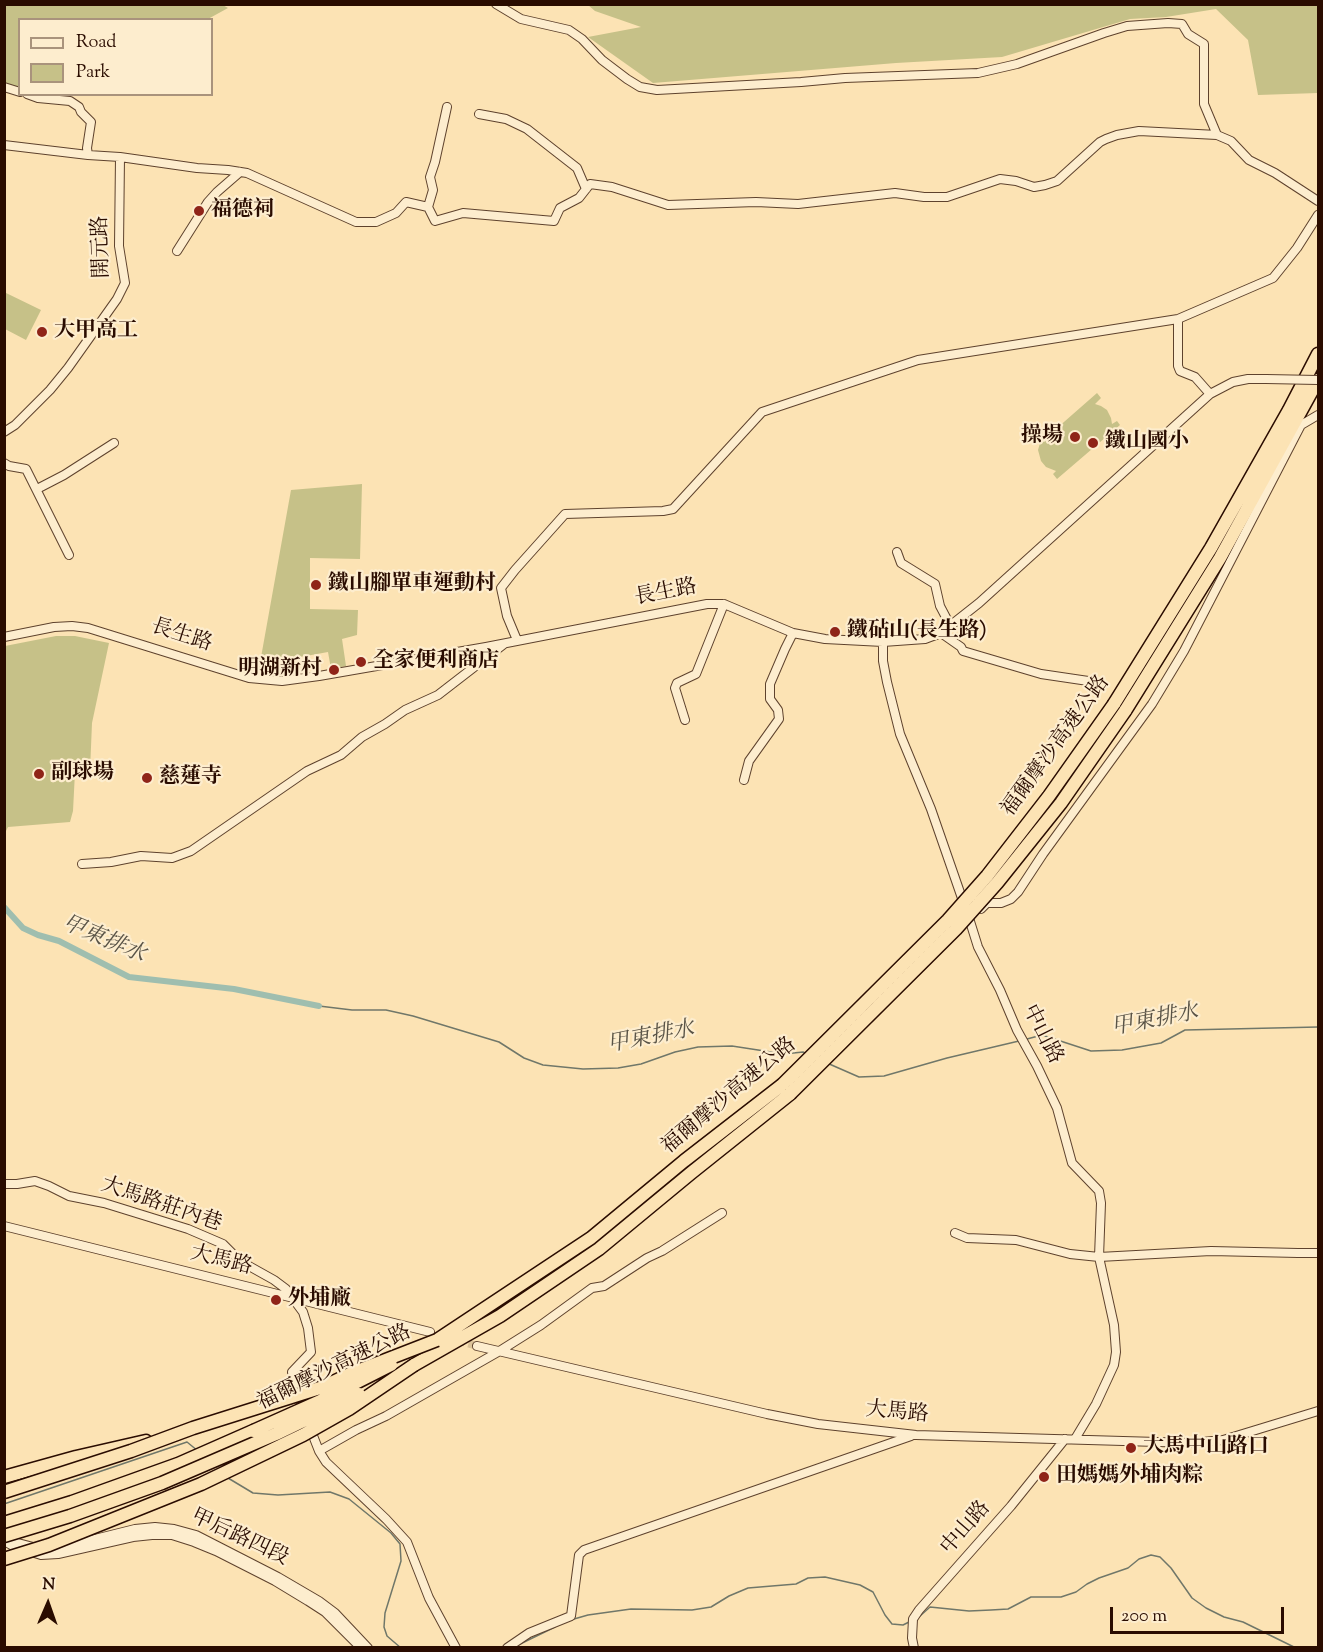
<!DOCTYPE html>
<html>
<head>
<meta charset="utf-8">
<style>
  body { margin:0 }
  #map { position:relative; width:1323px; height:1652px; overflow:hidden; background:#fce3b4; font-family:"Sorts Mill Goudy",serif }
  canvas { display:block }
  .frame { position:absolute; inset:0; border:6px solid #2a0c00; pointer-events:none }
  .legend { position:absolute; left:18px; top:18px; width:195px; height:78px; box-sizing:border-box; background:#fdedce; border:2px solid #a9937c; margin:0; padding:8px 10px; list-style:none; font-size:18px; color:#2a0c00 }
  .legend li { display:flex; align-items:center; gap:12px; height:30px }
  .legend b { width:30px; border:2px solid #a9937c }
  .north { position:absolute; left:18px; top:1574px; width:60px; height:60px; -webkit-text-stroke:4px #fdedce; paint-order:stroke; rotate:2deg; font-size:16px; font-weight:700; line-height:24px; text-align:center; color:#2a0c00 }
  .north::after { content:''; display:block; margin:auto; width:21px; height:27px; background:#2a0c00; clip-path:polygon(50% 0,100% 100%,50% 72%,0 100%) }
  .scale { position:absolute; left:1110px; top:1607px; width:174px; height:27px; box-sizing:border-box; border:3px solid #2a0c00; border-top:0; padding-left:8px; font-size:18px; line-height:21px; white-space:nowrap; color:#2a0c00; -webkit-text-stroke:4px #fdedce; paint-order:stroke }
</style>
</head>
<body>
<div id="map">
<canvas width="1323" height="1652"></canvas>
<div class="frame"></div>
<ul class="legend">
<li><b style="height:8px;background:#fdedce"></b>Road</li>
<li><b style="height:16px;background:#c6c188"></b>Park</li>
</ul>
<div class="north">N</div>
<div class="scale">200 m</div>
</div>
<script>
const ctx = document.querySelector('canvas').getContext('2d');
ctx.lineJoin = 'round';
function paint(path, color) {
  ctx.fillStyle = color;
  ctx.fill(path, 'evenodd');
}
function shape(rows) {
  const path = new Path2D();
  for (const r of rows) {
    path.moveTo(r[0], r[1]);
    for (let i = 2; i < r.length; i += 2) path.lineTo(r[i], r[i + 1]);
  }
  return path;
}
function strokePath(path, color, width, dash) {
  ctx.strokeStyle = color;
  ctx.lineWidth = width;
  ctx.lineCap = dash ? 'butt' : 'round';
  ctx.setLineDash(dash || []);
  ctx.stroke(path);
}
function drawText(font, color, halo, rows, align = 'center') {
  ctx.font = font + ' "Sorts Mill Goudy","Noto Serif TC",serif';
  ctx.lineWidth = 4.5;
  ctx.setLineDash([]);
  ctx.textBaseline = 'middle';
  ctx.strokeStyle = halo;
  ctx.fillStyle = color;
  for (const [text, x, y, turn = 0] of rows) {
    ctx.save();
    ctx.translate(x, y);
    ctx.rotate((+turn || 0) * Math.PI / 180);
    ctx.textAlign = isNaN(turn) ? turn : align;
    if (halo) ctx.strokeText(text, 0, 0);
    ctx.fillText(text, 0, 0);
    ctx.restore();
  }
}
const green = shape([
  [221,4,228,8,208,19,20,20,19,94,5,90,4,5],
  [588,5,1318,5,1318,93,1258,95,1248,40,1216,9,1166,17,1130,19,1002,57,896,63,653,83,588,37,641,27,595,11],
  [4,292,41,310,26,340,5,329],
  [1097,393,1101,398,1095,404,1101,406,1107,410,1111,418,1112,424,1117,421,1120,425,1057,479,1053,474,1056,471,1046,467,1041,461,1038,450,1040,443],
  [362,484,360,559,310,558,310,609,358,610,357,635,342,639,346,666,331,669,328,652,284,660,280,675,275,678,258,674,291,490],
  [56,636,75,636,109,643,92,723,90,771,75,772,73,811,70,822,8,827,5,833,5,646]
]);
const stream = shape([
  [319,1006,352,1010,386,1010,413,1016,499,1042,524,1058,543,1065,583,1069,618,1068,641,1064,675,1052,698,1047,732,1046,784,1054,803,1052,807,1054],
  [1027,1039,1042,1035,1091,1051,1122,1050,1161,1043,1185,1030,1318,1027],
  [827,1063,859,1077,884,1076,947,1058,1019,1041],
  [228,1478,253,1493,278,1495,330,1492,349,1499,391,1533,400,1544,401,1561,385,1613,384,1627,387,1636,401,1648],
  [4,1504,187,1442,198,1451],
  [920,1616,930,1607,969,1611,991,1610,1008,1609,1031,1597,1061,1597,1076,1592,1087,1584,1099,1578,1128,1568,1139,1559,1151,1555,1160,1557,1171,1568,1192,1598,1206,1608,1224,1617,1243,1622,1296,1648],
  [567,1621,588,1615,631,1609,692,1610,711,1607,729,1596,748,1588,796,1584,808,1578,825,1577,860,1585,873,1592,885,1615,892,1624,903,1625,911,1621],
  [516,1646,555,1627]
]);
const canal = shape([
  [4,907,23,928,38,935,59,941,129,977,234,989,319,1006]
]);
const minorTunnel = shape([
  [457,1340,477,1346]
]);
const minor = shape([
  [496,4,521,19,569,30,582,39,602,60,627,79,640,87,657,90,801,82,845,78,978,73,1017,64,1104,33,1127,26,1168,23,1182,24,1188,34,1204,44,1204,104,1217,135,1231,141,1249,160,1275,173,1318,201],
  [4,87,20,92],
  [479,114,506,119,527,129,577,168,586,189],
  [4,145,88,155],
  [120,157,197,168,228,170,247,173,356,222,376,222,396,213,406,202,428,207,435,221,463,213,554,221,560,208,579,198,590,184,612,187,668,205,756,202,798,204,895,193,924,197,947,197,1000,179,1016,181,1034,187,1045,185,1057,181,1100,142,1106,139,1117,135,1139,131,1217,135],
  [428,207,433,190,430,177,435,162,447,107],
  [177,251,208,202,217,192,240,172],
  [1178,319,1178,366,1180,371,1195,377,1210,394],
  [4,432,15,425,50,390,68,368,117,299,125,283,119,246,120,157,88,155,87,148,91,122,81,112,79,107,70,101,38,98,27,94],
  [4,463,9,466,26,469,69,555],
  [37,489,64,475,114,443],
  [897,552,901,563,935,584,940,606,950,625],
  [941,633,961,647,963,651,1041,674,1095,682],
  [4,637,54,627,72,626,88,628,249,678,282,681,319,676,486,647,707,604,724,604,793,633,825,639,883,642,925,639,941,633,979,603,1210,394,1233,382,1248,379,1266,379],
  [517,640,507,616,501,588,515,570,565,514,663,511,673,509,762,412,918,360,1178,319,1273,278,1297,248,1318,215],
  [883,642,883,661,887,682,900,734,931,809,964,904],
  [685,720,675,688,677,683,696,674,724,604],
  [744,780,749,761,779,719,778,710,770,699,770,684,785,649,793,633],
  [82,864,111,862,141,856,172,858,191,851,307,771,341,755,362,737,385,724,405,710,438,695,504,644],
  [981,909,987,903,1001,903,1011,899,1018,892,1043,854,1152,704,1184,651,1301,425,1318,415],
  [968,915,978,947,1000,990,1017,1030,1037,1066,1057,1108,1072,1163,1099,1191,1101,1203,1099,1257,1114,1325,1116,1352,1114,1365,1096,1404,1075,1439],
  [4,1184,17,1184,35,1181,49,1186,69,1196,104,1203,188,1229,223,1244,240,1261,274,1280,286,1289,303,1312,308,1328,311,1352,292,1372,294,1385,304,1411],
  [4,1226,430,1332],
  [955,1233,967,1238,1016,1240,1070,1254,1099,1257,1211,1251,1298,1253,1318,1253],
  [477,1346,767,1414,818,1424,916,1435,1192,1443,1223,1440,1318,1411],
  [310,1428,319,1451,326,1462,386,1519,407,1542,429,1598,456,1648],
  [319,1451,356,1430,386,1416,498,1352,541,1325,592,1288,604,1286,647,1258,662,1251,722,1213],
  [4,1534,18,1543,37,1548],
  [4,1541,13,1546,41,1555,58,1554,133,1537,152,1535,172,1535,194,1542,216,1551,275,1581,308,1601,325,1612,361,1648],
  [48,1548,63,1547,135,1529,155,1527,174,1529,196,1535,278,1577,319,1601,335,1613,368,1648],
  [507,1648,529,1633,571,1616,579,1555,584,1550,911,1436],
  [914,1648,912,1638,913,1619,919,1610,1011,1506,1065,1439]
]);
const highway = shape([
  [1114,704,1211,548,1289,410,1318,354],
  [1125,711,1220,558,1318,380],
  [437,1340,591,1238,684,1161,782,1085],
  [414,1365,500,1316,599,1249,691,1173,790,1094],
  [4,1477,76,1457,146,1441],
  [4,1523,72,1502,178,1464,253,1431]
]);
const minorBridge = shape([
  [1266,379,1318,380]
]);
const highwayBridge = shape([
  [782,1085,948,920,987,876,1049,796,1114,704],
  [790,1094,956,929,997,883,1061,803,1125,711],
  [253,1431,318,1402,391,1365],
  [4,1492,131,1451,193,1428,323,1387,352,1373,437,1340],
  [4,1536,70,1516,162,1483,276,1434,359,1394],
  [4,1559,49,1545,201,1484,303,1435,349,1409,414,1365]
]);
const markers = [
  [199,211,6,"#8f2418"],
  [42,332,6,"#8f2418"],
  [1075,437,6,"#8f2418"],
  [1093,443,6,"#8f2418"],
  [316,585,6,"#8f2418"],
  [835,632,6,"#8f2418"],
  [361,662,6,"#8f2418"],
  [334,670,6,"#8f2418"],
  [39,774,6,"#8f2418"],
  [147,778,6,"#8f2418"],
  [276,1300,6,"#8f2418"],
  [1131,1448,6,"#8f2418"],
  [1044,1477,6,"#8f2418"]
];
const poiNames = [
  ["福德祠",211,211],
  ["大甲高工",54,332],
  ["操場",1063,437,"right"],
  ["鐵山國小",1105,443],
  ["鐵山腳單車運動村",328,585],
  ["鐵砧山(長生路)",847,632],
  ["全家便利商店",373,662],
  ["明湖新村",322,670,"right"],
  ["副球場",51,774],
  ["慈蓮寺",159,778],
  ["外埔廠",288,1300],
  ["大馬中山路口",1143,1448],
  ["田媽媽外埔肉粽",1056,1477]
];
const streetNames = [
  ["開元路",103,247,-92],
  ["長生路",666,594,-11],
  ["長生路",181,637,18],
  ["福爾摩沙高速公路",1057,747,-54],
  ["中山路",1041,1035,63],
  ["福爾摩沙高速公路",730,1097,-40],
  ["大馬路莊內巷",161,1206,19],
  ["大馬路",221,1262,14],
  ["福爾摩沙高速公路",335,1369,-26],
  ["大馬路",897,1414,5],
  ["中山路",967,1529,-49],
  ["甲后路四段",239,1539,25]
];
const waterNames = [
  ["甲東排水",103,941,23],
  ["甲東排水",1155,1022,-11],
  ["甲東排水",651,1039,-11]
];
paint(green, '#c6c188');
strokePath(stream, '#707769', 1.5);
strokePath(canal, '#9fbeaf', 6);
strokePath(minorTunnel, '#dcc399', 8, [8, 4]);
strokePath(minor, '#5e422d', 10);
strokePath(highway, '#2a0c00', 15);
strokePath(minor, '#fdedce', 8);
strokePath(highway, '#fce3b4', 12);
strokePath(minorBridge, '#5e422d', 10, []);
strokePath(highwayBridge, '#2a0c00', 15, []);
strokePath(minorBridge, '#fdedce', 8);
strokePath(highwayBridge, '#fce3b4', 12);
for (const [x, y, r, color] of markers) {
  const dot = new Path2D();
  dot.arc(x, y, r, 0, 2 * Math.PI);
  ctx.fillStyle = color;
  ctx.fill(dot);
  strokePath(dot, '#fdedce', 2);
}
drawText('bold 21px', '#2a0c00', '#fdedce', poiNames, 'left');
drawText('21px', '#2a0c00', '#fdedce', streetNames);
drawText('italic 22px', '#595346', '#fdedce', waterNames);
</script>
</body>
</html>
